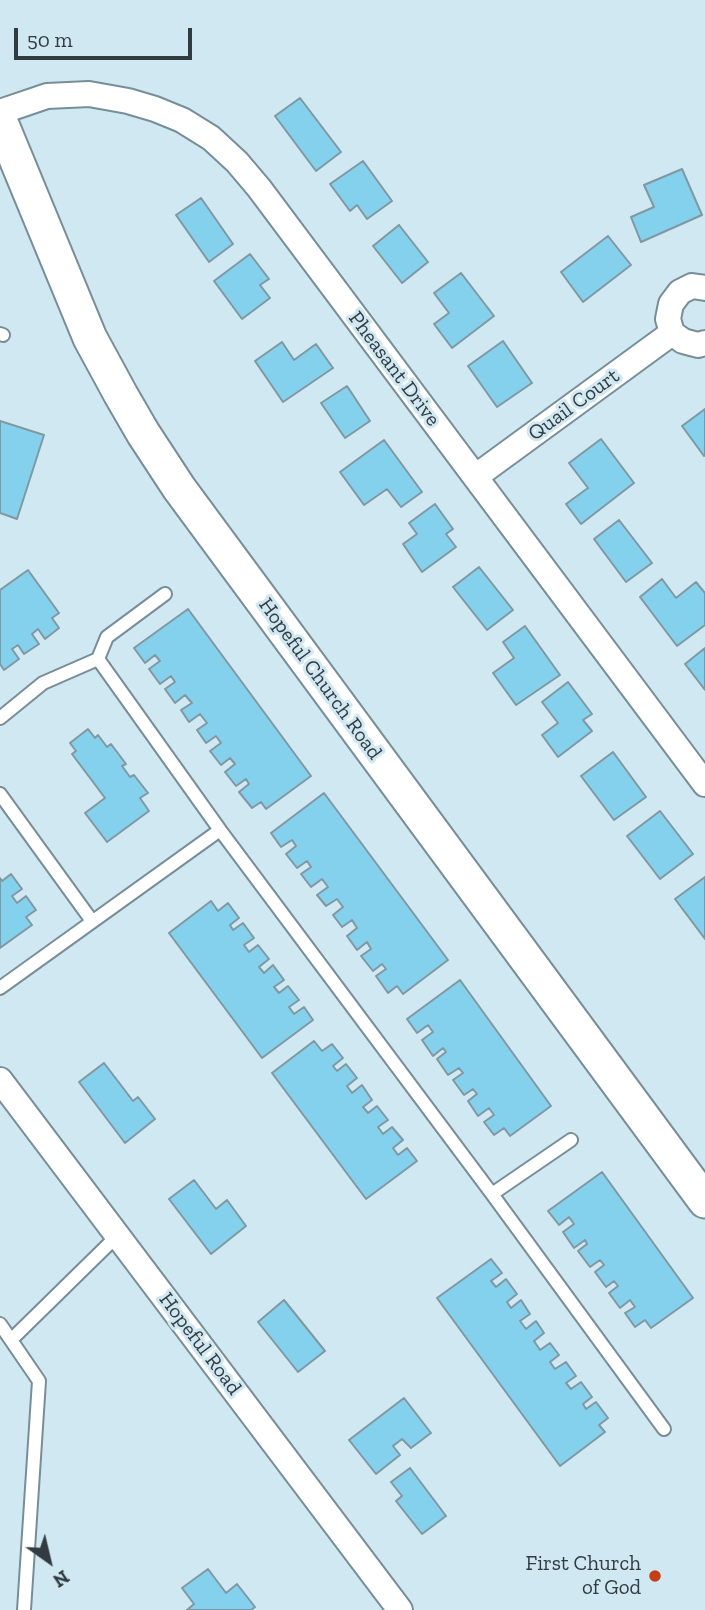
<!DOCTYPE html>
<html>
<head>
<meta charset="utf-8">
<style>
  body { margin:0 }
  #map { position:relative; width:705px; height:1610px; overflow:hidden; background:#cfe8f2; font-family:"Zilla Slab",serif }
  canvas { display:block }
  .north { position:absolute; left:14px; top:1526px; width:70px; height:70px; -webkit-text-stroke:5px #cfe8f2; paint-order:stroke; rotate:146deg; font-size:19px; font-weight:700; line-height:28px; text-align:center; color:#323c40 }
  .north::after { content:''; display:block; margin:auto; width:24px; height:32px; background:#323c40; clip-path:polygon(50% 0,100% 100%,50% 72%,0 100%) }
  .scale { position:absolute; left:14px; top:28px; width:178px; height:32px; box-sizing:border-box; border:4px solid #323c40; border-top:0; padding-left:9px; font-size:21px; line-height:24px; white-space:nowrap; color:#323c40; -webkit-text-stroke:5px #cfe8f2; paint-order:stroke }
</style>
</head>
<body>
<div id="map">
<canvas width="705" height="1610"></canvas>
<div class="north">N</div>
<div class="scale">50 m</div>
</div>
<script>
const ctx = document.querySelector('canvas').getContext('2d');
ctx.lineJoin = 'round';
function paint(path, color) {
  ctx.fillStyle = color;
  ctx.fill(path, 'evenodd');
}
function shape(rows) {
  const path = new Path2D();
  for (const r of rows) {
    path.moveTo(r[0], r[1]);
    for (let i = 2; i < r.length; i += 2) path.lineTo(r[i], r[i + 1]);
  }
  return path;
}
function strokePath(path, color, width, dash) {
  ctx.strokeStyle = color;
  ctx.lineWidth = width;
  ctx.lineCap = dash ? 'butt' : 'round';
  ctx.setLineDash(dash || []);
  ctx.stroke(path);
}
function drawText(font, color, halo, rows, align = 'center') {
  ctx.font = font + ' "Zilla Slab",serif';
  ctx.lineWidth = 6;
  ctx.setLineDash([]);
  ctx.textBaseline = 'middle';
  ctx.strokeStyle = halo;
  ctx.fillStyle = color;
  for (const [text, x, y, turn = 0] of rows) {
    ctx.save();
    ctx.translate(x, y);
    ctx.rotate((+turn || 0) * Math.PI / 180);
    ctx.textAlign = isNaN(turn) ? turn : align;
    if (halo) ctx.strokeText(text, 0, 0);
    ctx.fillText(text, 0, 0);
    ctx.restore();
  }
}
const building = shape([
  [300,98,341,152,316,171,275,116,300,98],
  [363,161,392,201,367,219,357,205,350,211,330,184,363,161],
  [682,169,702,215,641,242,631,217,654,207,644,185,682,169],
  [201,198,233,244,209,262,176,215,201,198],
  [399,225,428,262,402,283,373,246,399,225],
  [608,236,631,265,583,302,561,272,608,236],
  [250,254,269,279,260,285,270,298,242,319,214,281,250,254],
  [461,273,494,316,452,348,434,324,449,313,434,293,461,273],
  [503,341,532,383,497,407,468,366,503,341],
  [282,342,294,360,316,344,333,368,283,402,255,361,282,342],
  [347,386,370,421,345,438,321,403,347,386],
  [705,409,705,455,704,456,682,426,705,409],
  [0,421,44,435,17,519,0,513,0,421],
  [601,439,634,483,581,524,566,504,588,488,569,463,601,439],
  [384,440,422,492,401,507,387,489,364,505,340,472,384,440],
  [435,504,453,529,446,534,456,547,422,572,403,544,417,534,409,523,435,504],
  [619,520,652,563,626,582,594,539,619,520],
  [479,567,513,610,487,630,453,587,479,567],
  [28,570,59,613,52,618,59,628,45,639,38,629,32,634,39,644,24,654,18,645,12,649,19,659,4,670,0,664,0,590,28,570],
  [662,579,676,598,696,582,705,593,705,625,677,646,640,597,662,579],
  [188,609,311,776,266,809,261,802,252,808,239,792,249,784,246,779,236,786,225,772,235,764,230,758,221,765,210,751,221,743,216,736,206,743,197,730,207,723,200,714,189,722,181,710,192,703,185,695,175,703,165,689,175,682,171,676,160,684,149,669,160,661,155,655,145,663,134,648,188,609],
  [525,626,560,675,516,705,493,673,514,658,503,642,525,626],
  [705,648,705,690,685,664,705,648],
  [568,682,592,714,583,720,592,731,558,757,542,735,558,723,542,702,568,682],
  [88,729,95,738,98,735,107,747,111,744,126,764,122,766,130,777,134,775,148,793,140,798,149,811,107,842,85,813,105,798,72,754,76,751,70,743,88,729],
  [613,752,646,797,614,820,581,776,613,752],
  [324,793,448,960,403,994,397,986,388,993,376,976,386,969,382,964,373,971,361,956,371,949,367,942,357,950,347,936,357,928,352,920,342,927,333,915,343,907,337,899,326,906,317,895,328,887,322,879,311,887,301,874,311,867,307,861,297,868,286,854,296,846,292,840,281,847,271,833,324,793],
  [660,811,693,854,660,879,627,836,660,811],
  [11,874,22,889,12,896,17,903,26,896,36,910,26,917,32,925,0,948,0,878,2,881,11,874],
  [705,877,705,939,675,899,705,877],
  [211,901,218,911,228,903,239,918,230,925,233,930,243,923,254,938,244,945,249,952,258,945,269,959,259,967,264,973,273,965,284,980,274,987,279,993,288,986,299,1000,289,1007,294,1014,304,1007,313,1020,262,1058,169,933,211,901],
  [460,980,551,1106,510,1136,504,1128,494,1135,484,1122,494,1115,489,1108,478,1116,468,1101,477,1094,473,1089,464,1095,453,1080,463,1073,459,1068,448,1075,437,1059,446,1052,443,1048,433,1056,422,1040,433,1032,428,1025,417,1033,407,1019,460,980],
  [314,1041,322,1051,332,1044,343,1058,333,1066,337,1071,346,1064,357,1078,347,1086,352,1093,362,1085,372,1100,363,1107,368,1113,377,1106,388,1120,378,1127,383,1134,392,1127,403,1140,393,1148,398,1155,407,1148,417,1161,366,1199,272,1073,314,1041],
  [104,1063,133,1101,138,1097,155,1119,125,1143,79,1082,104,1063],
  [602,1172,693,1298,651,1328,645,1320,635,1327,625,1313,635,1307,630,1300,620,1308,609,1293,618,1286,614,1281,606,1287,595,1272,604,1265,600,1260,590,1267,578,1251,587,1244,585,1240,574,1248,563,1232,574,1224,569,1217,559,1225,548,1211,602,1172],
  [194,1180,216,1209,227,1200,246,1226,211,1254,169,1199,194,1180],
  [491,1259,502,1273,491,1281,496,1287,506,1279,517,1294,507,1302,511,1308,521,1300,530,1314,520,1321,526,1329,536,1321,544,1333,534,1341,540,1350,550,1343,559,1355,550,1362,555,1369,566,1362,576,1376,566,1383,571,1389,581,1382,592,1397,583,1404,586,1409,596,1402,608,1418,599,1425,605,1432,560,1466,437,1298,491,1259],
  [284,1300,325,1351,298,1372,258,1322,284,1300],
  [404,1398,431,1433,411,1448,402,1439,393,1446,400,1455,376,1474,349,1440,404,1398],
  [410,1468,446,1516,422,1534,396,1501,402,1496,391,1482,410,1468],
  [208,1569,226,1593,237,1584,255,1607,251,1610,187,1610,194,1604,182,1588,208,1569]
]);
const lane = shape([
  [0,334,3,335],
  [98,659,107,637,165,594],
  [0,718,43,683,98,659,220,830,0,988],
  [0,794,92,921],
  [220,830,492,1194,664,1429],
  [492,1194,571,1140],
  [0,1324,39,1381,24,1610],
  [12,1339,118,1235]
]);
const street = shape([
  [0,112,47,96,89,94,128,101,155,109,182,120,211,138,237,162,259,188,705,784],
  [705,288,692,286,680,292,671,304,668,319,672,333,683,341,698,345,705,343],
  [475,477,672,333],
  [0,1080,400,1610]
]);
const secondary = shape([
  [0,120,90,338,121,395,143,433,179,488,705,1201]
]);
const markers = [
  [655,1576,7,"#c63e14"]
];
const streetNames = [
  ["Pheasant Drive",394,369,53],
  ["Quail Court",574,405,-36],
  ["Hopeful Church Road",320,679,54],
  ["Hopeful Road",200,1344,53]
];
const poiNames = [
  ["First Church",641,1564],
  ["of God",641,1588]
];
paint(building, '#84d1ee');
strokePath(building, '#8098a1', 2);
strokePath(lane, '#778e98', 16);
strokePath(street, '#778e98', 28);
strokePath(secondary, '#778e98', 37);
strokePath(lane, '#fff', 12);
strokePath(street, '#fff', 24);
strokePath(secondary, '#fff', 33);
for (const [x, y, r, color] of markers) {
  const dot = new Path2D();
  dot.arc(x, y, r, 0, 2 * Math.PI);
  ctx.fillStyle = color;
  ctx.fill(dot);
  strokePath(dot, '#cfe8f2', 2.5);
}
drawText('21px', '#323c40', '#cfe8f2', streetNames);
drawText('21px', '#323c40', '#cfe8f2', poiNames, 'right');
</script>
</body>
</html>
